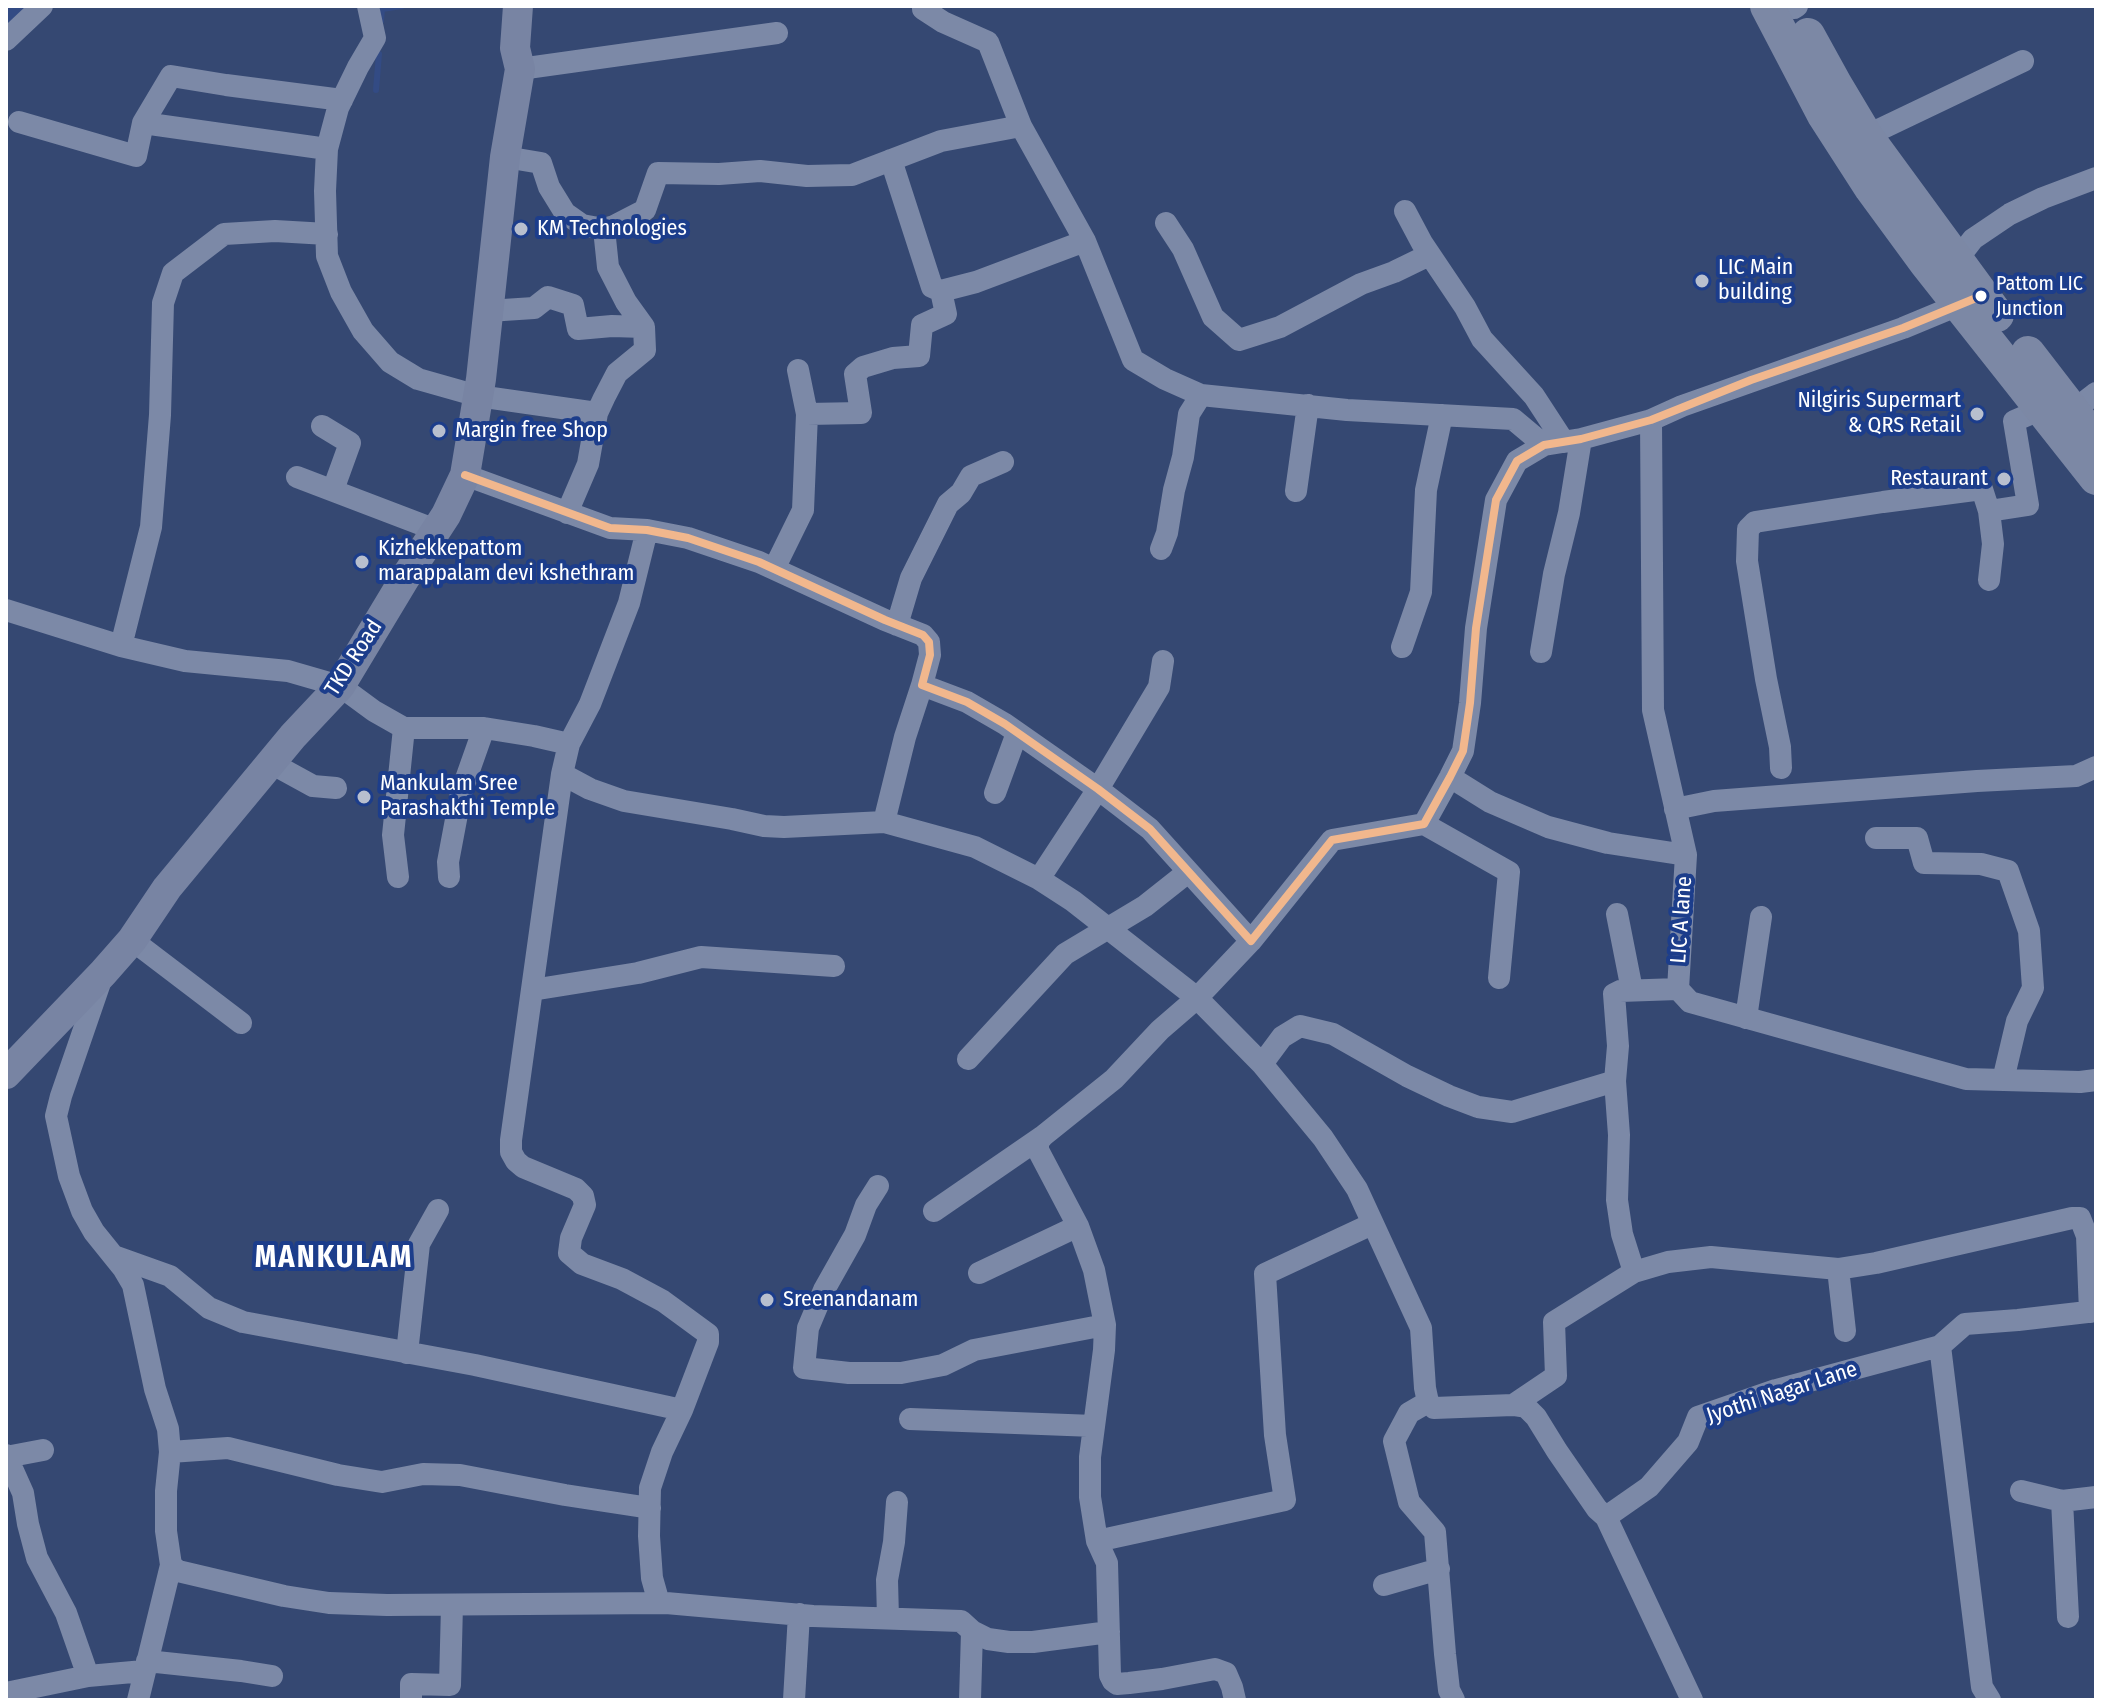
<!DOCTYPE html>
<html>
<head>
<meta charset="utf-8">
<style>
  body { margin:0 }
  #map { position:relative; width:2102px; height:1706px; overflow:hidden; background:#354872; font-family:"Fira Sans Condensed",sans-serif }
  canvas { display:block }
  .frame { position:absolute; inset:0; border:8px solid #fff; pointer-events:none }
</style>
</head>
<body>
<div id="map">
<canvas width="2102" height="1706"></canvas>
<div class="frame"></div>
</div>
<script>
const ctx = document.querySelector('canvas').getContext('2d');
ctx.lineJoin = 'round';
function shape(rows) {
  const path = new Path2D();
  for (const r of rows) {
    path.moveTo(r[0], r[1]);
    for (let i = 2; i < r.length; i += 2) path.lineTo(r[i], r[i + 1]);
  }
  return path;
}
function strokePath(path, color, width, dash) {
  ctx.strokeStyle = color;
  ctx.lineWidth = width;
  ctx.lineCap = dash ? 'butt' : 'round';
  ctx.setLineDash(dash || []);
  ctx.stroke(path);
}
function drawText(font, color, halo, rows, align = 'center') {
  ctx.font = font + ' "Fira Sans Condensed",sans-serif';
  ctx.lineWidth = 8;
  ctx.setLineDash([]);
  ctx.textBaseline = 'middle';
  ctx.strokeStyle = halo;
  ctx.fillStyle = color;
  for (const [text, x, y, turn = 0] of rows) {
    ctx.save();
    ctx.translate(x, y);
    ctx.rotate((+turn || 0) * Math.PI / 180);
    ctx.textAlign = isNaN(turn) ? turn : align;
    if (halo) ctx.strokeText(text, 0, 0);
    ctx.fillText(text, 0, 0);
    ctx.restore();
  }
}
const stream = shape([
  [381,21,382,9,402,6],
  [376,90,379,54]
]);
const river = shape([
  [6,21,21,6]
]);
const street = shape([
  [368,6,375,38,358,67,338,108,327,149,325,191,327,256,341,292,363,331,390,362,418,379,478,396,597,413],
  [923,6,923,9,943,22,988,42,1021,126,1085,241,1133,360,1165,379,1201,395,1347,410,1513,419,1544,445],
  [1794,8,1797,6],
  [6,40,42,6],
  [520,69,777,33],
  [19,122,136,156,143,123,327,149],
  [143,123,171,76,226,85,342,100],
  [1866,136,2023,61],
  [505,157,541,163,549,187,565,213,582,225,604,229,614,226,645,210,658,173,719,174,760,171,807,176,852,175,941,141,1021,126],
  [891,160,932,287,941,291,976,282,1085,241],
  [1405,211,1422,243,1465,307,1482,339,1534,396,1564,442],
  [1166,223,1183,249,1213,317,1239,340,1280,327,1361,284,1394,272,1429,255],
  [327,234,275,231,224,234,173,273,163,303,160,415,151,527,121,646,185,661,288,671,340,686,374,711,404,728,484,728,534,736,569,744,562,774,590,789,624,801,732,819,764,826,784,827,884,822,975,847,1039,879,1098,789,1159,687,1163,661],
  [1956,261,1973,239,2010,214,2043,198,2096,178],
  [488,311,534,308,548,297,573,305,578,329,612,326,644,327],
  [2074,410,2096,393],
  [807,414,861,413,855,374,863,367,893,358,919,356,922,325,946,314,941,291],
  [1651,420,1653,710,1686,855,1678,989,1690,1002,1966,1079,2080,1082,2096,1080],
  [322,426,350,443,333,490],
  [465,475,610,528,647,530,688,538,759,562,885,620,923,635,929,642,930,655,922,685,967,702,1005,724,1098,789,1150,829,1251,941,1332,840,1424,824,1450,777,1463,751,1470,703,1476,628,1496,500,1517,461,1544,445,1581,439,1651,420,1682,406,1903,328,1968,301],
  [297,477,436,530],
  [1296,491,1308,405],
  [1989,511,1993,544,1989,580],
  [567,513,588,464,597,413,604,398,617,373,645,350,644,327,626,302,608,267,604,229],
  [1161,549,1167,533,1174,490,1183,457,1189,414,1201,395],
  [774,569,803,510,807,414,798,370],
  [6,610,121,646],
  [897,625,911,578,948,504,961,493,971,476,1003,462],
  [1402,647,1421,592,1426,490,1442,415],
  [1541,652,1554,574,1569,513,1581,439],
  [569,744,590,704,629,603,647,530],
  [271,763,313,786,336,788],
  [1781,768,1780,747,1766,679,1747,561,1748,529,1755,522,1883,502,1982,489,1989,511,2028,505,2014,421,2042,409],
  [562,774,511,1140,511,1152,516,1161,523,1167,576,1189,583,1196,585,1205,571,1238,569,1253,582,1264,622,1279,663,1301,708,1334,708,1342,682,1410],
  [1450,777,1490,802,1548,827,1608,843,1686,855],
  [995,793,1017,733],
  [1675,809,1714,801,1977,781,2076,776,2096,767],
  [884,822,905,737,922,685],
  [1424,824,1509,872,1499,978],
  [1876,838,1917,838,1924,863,1981,864,2008,871,2029,931,2033,988,2017,1021,2003,1080],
  [398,877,393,835,404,728],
  [449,877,448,862,461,793,484,728],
  [1039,879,1073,901,1197,998,1160,1030,1114,1079,1043,1136,1038,1142,1038,1150,1078,1226,1094,1270,1105,1325,1104,1350,1090,1457,1090,1497,1097,1541,1107,1563,1110,1675,1113,1681,1117,1684,1129,1683,1162,1679,1215,1669,1226,1673,1232,1687,1235,1700],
  [1617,914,1632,990],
  [132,940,241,1023],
  [1251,941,1197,998,1262,1064,1323,1138,1357,1189,1421,1328,1425,1388,1428,1402,1434,1408,1513,1405,1526,1407,1536,1417,1557,1451,1597,1509,1606,1517],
  [102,977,61,1096,56,1116,69,1176,82,1211,94,1232,123,1268,133,1285,155,1389,168,1429,170,1452,166,1491,166,1531,171,1565,178,1571,284,1596,329,1603,387,1605,666,1603,813,1616,961,1621,972,1631,988,1639,1009,1642,1033,1642,1109,1632],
  [532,990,638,973,701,957,834,966],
  [1746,1018,1761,917],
  [968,1059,1065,954,1145,906,1188,872],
  [1262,1064,1282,1037,1300,1026,1333,1034,1407,1076,1449,1096,1478,1107,1512,1112,1615,1081,1619,1135,1617,1200,1622,1234,1634,1272,1668,1262,1711,1257,1838,1269,1876,1263,2072,1218,2080,1218,2087,1236,2090,1312],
  [1615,1081,1618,1046,1614,994,1620,991,1678,989],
  [878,1186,866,1205,855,1235,824,1290,808,1328,804,1368,849,1373,901,1373,943,1365,974,1350,1105,1325],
  [934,1211,1043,1136],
  [114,1256,170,1276,209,1308,243,1322,475,1365,682,1410,662,1452,650,1488,649,1536,652,1578,659,1603],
  [1838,1269,1845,1331],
  [979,1273,1078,1226],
  [1940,1346,1982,1687,1990,1700],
  [407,1353,419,1244,438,1210],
  [1428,1402,1409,1413,1394,1441,1409,1502,1435,1532,1445,1654,1449,1690,1454,1700],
  [1513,1405,1556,1376,1554,1322,1634,1272],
  [910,1419,1094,1426],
  [170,1452,228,1448,338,1475,382,1482,423,1474,460,1475,565,1495,650,1508],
  [6,1455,23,1493,28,1524,37,1558,66,1613,88,1676],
  [6,1457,43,1450],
  [2021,1491,2062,1501,2096,1497],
  [2062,1501,2068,1617],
  [1097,1541,1285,1500,1275,1435,1265,1274,1372,1224],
  [1384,1585,1439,1569],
  [888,1618,887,1580,894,1542,897,1502],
  [147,1661,241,1671,272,1676],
  [6,1693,88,1676,144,1671],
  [138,1700,171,1565],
  [411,1700,411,1684,450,1685,452,1605],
  [794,1700,799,1614],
  [970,1700,972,1631],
  [1692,1700,1606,1517,1649,1487,1688,1442,1698,1417,1776,1390,1940,1346,1965,1324,2018,1320,2096,1311]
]);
const secondary = shape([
  [6,1074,103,973,132,940,167,888,293,736,340,686,405,578,446,515,465,475,481,379,505,157,520,69,515,48,518,6]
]);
const primary = shape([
  [1767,6,1824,115,1871,188,1926,263,2096,478],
  [1808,35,1835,84,1866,136,1997,315],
  [2028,353,2096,441]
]);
const bus1 = shape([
  [465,475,610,528,647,530,688,538,759,562,885,620,923,635,929,642,930,655,922,685,967,702,1005,724,1098,789,1150,829,1251,941,1332,840,1424,824,1450,777,1463,751,1470,703,1476,628,1496,500,1517,461,1544,445,1581,439,1651,420,1751,380,1903,328,1981,296]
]);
const markers = [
  [521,229,8,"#b8bfce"],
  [1702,281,8,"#b8bfce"],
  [1981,296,7,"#fff"],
  [1977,414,8,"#b8bfce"],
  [439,431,8,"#b8bfce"],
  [2004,479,8,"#b8bfce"],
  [362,562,8,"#b8bfce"],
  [364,797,8,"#b8bfce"],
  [767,1300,8,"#b8bfce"]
];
const busNames = [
  ["Pattom LIC",1996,284],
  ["Junction",1996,309]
];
const poiNames = [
  ["KM Technologies",537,229],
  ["LIC Main",1718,268],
  ["building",1718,293],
  ["Nilgiris Supermart",1961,401,"right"],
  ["& QRS Retail",1961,426,"right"],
  ["Margin free Shop",455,431],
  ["Restaurant",1988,479,"right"],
  ["Kizhekkepattom",378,549],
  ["marappalam devi kshethram",378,574],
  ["Mankulam Sree",380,784],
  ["Parashakthi Temple",380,809],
  ["Sreenandanam",783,1300]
];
const streetNames = [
  ["TKD Road",354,658,-57],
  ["LIC A lane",1682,920,-86],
  ["Jyothi Nagar Lane",1782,1393,-18]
];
const districtNames = [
  ["MANKULAM",334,1259]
];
strokePath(stream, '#334b84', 6);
strokePath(river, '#334b84', 34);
strokePath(street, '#7c89a7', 22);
strokePath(secondary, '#7884a3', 30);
strokePath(primary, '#7c88a5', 34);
strokePath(bus1, '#f1b78d', 8);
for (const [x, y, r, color] of markers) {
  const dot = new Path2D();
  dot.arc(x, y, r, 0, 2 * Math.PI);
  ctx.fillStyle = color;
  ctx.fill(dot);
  strokePath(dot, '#1c3d8b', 3);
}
drawText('20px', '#fff', '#1c3d8b', busNames, 'left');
drawText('22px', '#fff', '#1c3d8b', poiNames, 'left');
drawText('22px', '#fff', '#1c3d8b', streetNames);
ctx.letterSpacing = '2px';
drawText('bold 30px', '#fff', '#1c3d8b', districtNames);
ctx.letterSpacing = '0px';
</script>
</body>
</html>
